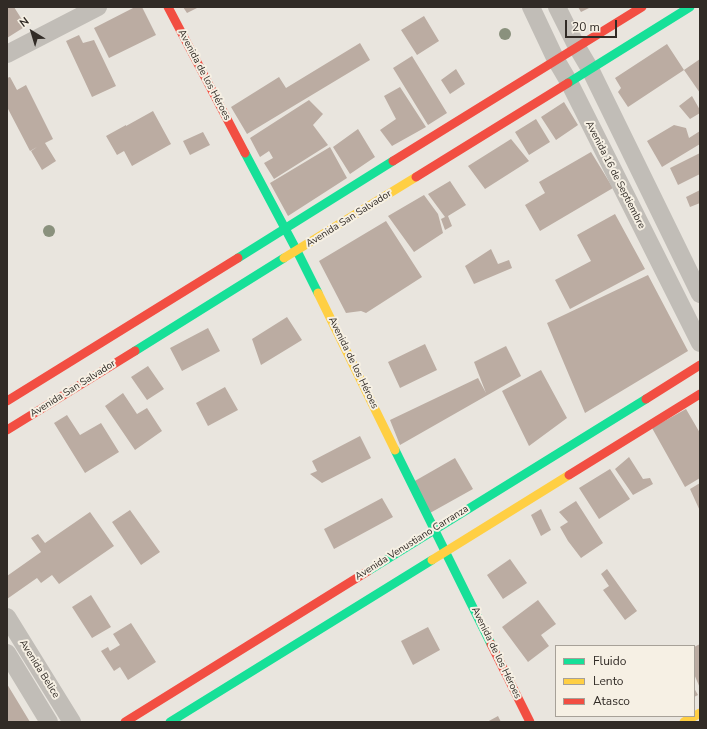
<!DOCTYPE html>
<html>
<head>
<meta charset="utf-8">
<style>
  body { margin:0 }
  #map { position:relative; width:707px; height:729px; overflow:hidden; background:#e9e5de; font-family:"Nunito Sans",sans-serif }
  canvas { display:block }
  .frame { position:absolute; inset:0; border:8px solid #312b26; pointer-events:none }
  .legend { position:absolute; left:555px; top:645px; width:140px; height:72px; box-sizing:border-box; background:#f6f0e4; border:1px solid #a7a198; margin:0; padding:5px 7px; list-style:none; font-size:12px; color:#312b26 }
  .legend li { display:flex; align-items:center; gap:8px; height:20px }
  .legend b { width:20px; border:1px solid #a7a198 }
  .north { position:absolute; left:12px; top:12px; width:40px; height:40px; -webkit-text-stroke:3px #f6f0e4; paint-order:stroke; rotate:322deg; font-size:11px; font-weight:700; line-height:16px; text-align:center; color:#312b26 }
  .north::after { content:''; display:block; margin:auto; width:14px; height:18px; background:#312b26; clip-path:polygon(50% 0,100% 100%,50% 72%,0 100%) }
  .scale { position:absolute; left:565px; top:20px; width:52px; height:18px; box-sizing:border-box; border:2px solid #312b26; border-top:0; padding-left:5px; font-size:12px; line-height:14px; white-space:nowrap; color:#312b26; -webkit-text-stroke:3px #f6f0e4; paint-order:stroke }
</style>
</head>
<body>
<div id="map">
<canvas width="707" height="729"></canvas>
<div class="frame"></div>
<ul class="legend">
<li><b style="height:5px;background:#16e098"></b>Fluido</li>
<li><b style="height:5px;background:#ffcf43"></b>Lento</li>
<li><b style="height:5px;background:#f24e42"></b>Atasco</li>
</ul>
<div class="north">N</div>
<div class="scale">20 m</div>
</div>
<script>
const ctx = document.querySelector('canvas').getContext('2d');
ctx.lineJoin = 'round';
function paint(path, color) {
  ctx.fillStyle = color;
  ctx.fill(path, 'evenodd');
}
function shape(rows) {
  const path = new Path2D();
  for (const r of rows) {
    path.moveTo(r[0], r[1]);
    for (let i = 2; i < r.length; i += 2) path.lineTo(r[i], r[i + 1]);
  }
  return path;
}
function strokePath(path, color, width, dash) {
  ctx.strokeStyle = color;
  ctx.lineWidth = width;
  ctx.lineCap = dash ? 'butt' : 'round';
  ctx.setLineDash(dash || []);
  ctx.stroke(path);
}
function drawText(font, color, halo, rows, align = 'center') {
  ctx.font = font + ' "Nunito Sans",sans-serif';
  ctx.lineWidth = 4;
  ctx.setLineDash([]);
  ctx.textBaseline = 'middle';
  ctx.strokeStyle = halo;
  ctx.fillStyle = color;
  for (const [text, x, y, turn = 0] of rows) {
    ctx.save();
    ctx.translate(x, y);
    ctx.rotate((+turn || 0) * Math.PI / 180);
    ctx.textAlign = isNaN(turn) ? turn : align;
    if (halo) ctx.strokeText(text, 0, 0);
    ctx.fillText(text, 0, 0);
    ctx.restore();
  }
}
const building = shape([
  [7,7,14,7,26,26,7,38],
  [135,7,142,7,156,35,109,58,94,28],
  [183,7,199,7,187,13],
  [578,7,591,7,581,12],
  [424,16,439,41,417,55,401,30],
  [79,35,83,43,94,40,116,86,92,97,66,41],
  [360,43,370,60,247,134,231,107,279,77,286,88],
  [667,44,684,70,628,107,618,92,621,88,615,78],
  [412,56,447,113,428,125,393,68],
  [700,59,700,93,684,70],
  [456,69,465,84,450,94,441,80],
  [10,77,17,90,26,85,53,139,45,143,56,161,42,170,31,151,37,147,30,151,7,107,7,78],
  [400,87,426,127,392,146,380,130,396,119,384,96],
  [692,96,700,110,700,113,690,119,679,106],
  [309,100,323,114,313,125,328,145,274,179,264,163,273,158,269,151,260,157,250,138],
  [564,102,578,125,556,140,541,117],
  [153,111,171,144,132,166,124,151,117,155,106,136,126,125,126,126],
  [536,119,550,142,529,155,515,132],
  [674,125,686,128,689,138,700,131,700,144,662,167,647,141],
  [358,129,375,157,350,174,333,147],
  [203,132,210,145,190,155,183,141],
  [511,139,529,161,485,189,468,166],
  [330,147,347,178,288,216,270,183],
  [591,152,613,188,540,231,525,205,545,193,539,182],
  [700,153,700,174,678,185,670,168],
  [450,181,466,205,448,216,452,226,445,230,441,219,445,217,428,194],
  [700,190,700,203,690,207,686,197],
  [424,195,438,214,443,233,414,252,388,216],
  [615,214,645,269,570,309,555,280,591,261,577,235],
  [386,221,422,277,366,313,361,311,346,313,319,261],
  [491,249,498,264,509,260,512,268,474,284,465,266],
  [648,275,688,351,585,413,547,323],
  [287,317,302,340,261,365,252,339],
  [208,328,220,351,182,371,170,348],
  [425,344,437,370,400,388,388,362],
  [506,346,521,376,400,445,390,420,478,378,486,393,474,362],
  [148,366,164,389,147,400,131,377],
  [541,370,567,418,529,446,502,391],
  [225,387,238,410,208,426,196,403],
  [123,393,137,414,147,408,162,431,135,450,105,406],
  [686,409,700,433,700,478,685,487,652,428],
  [67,415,80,435,101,423,119,452,85,473,54,423],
  [360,436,371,458,322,483,310,474,317,471,312,461],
  [629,457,643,479,650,478,653,484,633,495,615,469],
  [455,458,473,489,430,513,413,482],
  [610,469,630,499,599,519,579,488],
  [700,483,700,511,690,489],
  [382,498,393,517,334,549,324,529],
  [576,501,603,543,581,558,568,541,560,527,568,522,559,512],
  [541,509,551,530,541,536,531,515],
  [130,510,160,552,141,565,112,522],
  [90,512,114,546,59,584,52,575,41,583,37,578,7,599,7,576,41,552,31,538,38,534,45,543],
  [510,559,527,583,503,599,487,575],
  [607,569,637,611,625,620,603,590,609,586,601,574],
  [91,595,111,627,92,638,72,607],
  [538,600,556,624,541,635,549,646,528,662,502,627],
  [131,623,156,662,128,680,120,667,114,671,101,651,108,647,110,651,120,645,113,634],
  [428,627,440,650,413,665,401,641],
  [700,644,700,688,694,674,694,647],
  [7,684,30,722,7,722],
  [694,688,698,695,694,697],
  [498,716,501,722,487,722]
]);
const street = shape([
  [531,7,556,60,569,82,700,343],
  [557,7,577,47,590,69,700,294],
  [7,54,98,7],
  [7,617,72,722],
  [7,653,49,722]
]);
const fast = shape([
  [568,83,690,7],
  [245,153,297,251,318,293],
  [238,258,393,161],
  [135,351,284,258],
  [395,450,491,644],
  [368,571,646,399],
  [170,722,432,560]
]);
const slow = shape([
  [284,258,416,177],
  [318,293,395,450],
  [432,560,569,475],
  [684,722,700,713]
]);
const jam = shape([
  [168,7,245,153],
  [393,161,642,7],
  [416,177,568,83],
  [646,399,700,365],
  [7,401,238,258],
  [7,430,135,351],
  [569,475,700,394],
  [491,644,530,722],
  [125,722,368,571]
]);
const trees = [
  [505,34],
  [49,231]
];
const streetNames = [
  ["Avenida de los Héroes",204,75,62],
  ["Avenida 16 de Septiembre",615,175,63],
  ["Avenida San Salvador",349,219,-32],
  ["Avenida de los Héroes",353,363,64],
  ["Avenida San Salvador",73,389,-32],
  ["Avenida Venustiano Carranza",412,543,-32],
  ["Avenida de los Héroes",496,653,64],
  ["Avenida Belice",39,669,58]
];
paint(building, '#bbaca2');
strokePath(street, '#c1bdb7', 18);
strokePath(fast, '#16e098', 9);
strokePath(slow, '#ffcf43', 9);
strokePath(jam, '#f24e42', 9);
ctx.fillStyle = '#8a917d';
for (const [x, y] of trees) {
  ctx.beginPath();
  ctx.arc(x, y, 6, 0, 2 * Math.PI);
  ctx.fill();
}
drawText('10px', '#312b26', '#f6f0e4', streetNames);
</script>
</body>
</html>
